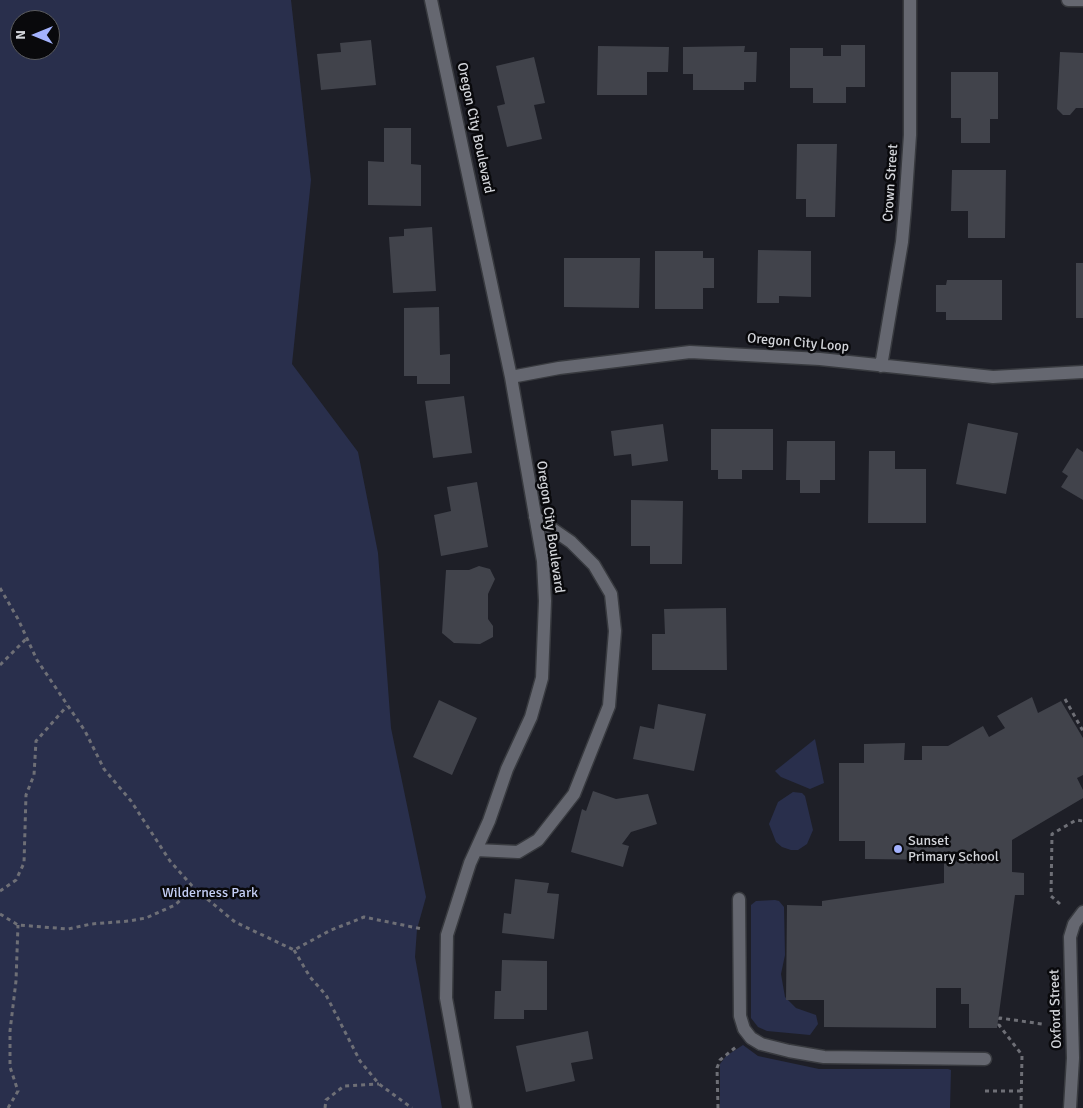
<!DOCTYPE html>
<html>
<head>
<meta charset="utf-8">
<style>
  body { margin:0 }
  #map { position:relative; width:1083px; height:1108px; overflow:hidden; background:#1e1f27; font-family:Signika,sans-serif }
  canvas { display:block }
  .north { position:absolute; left:10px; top:10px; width:50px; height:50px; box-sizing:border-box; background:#09090c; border:1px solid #595a5e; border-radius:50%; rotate:270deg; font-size:14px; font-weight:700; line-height:20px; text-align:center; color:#d2d4d9 }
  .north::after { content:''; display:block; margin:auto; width:18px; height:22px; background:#a3b2fd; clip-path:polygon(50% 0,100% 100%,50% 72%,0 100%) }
</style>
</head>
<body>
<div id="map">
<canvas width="1083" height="1108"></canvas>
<div class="north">N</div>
</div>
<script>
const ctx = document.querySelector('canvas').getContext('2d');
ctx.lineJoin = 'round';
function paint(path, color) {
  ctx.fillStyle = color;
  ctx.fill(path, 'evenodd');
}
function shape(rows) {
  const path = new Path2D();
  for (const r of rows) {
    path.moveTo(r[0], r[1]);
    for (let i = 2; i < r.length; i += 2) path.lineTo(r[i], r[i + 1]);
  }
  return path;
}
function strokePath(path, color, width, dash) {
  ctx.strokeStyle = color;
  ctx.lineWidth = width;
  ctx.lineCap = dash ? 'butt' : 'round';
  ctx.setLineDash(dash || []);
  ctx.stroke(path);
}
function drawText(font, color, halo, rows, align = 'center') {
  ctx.font = font + ' Signika,sans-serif';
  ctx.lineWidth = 5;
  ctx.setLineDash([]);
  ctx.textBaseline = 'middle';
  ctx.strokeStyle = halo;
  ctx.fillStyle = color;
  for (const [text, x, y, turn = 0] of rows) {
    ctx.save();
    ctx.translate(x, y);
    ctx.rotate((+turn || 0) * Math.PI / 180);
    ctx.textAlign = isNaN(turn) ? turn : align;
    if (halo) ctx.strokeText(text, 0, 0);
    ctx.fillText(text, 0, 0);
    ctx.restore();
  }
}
const green = shape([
  [0,0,291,0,311,180,292,364,358,452,378,553,391,728,426,897,417,929,415,957,442,1108,0,1108],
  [20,20,50,20,50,50,20,50],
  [815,739,824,783,810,789,781,777,775,771],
  [793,792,802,793,805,796,813,830,807,844,798,850,791,850,782,847,776,842,769,824,778,802],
  [775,900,779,901,784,907,785,955,781,974,785,997,796,1008,816,1015,818,1024,810,1035,767,1031,758,1027,751,1018,751,905,756,901],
  [743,1045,758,1056,819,1069,948,1069,951,1070,950,1108,720,1108,720,1064,726,1056]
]);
const building = shape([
  [371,40,376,85,321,90,317,54,341,52,340,43],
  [841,45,865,45,865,87,846,87,846,103,813,103,813,88,790,88,790,48,823,48,823,56,841,56],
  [598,46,669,47,668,72,647,72,647,95,597,95],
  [745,46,744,52,757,52,756,82,744,82,744,90,693,90,693,74,683,74,683,47],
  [1060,52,1083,53,1083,108,1076,108,1070,115,1063,115,1057,109],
  [534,57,545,103,534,105,542,139,507,147,497,106,505,104,496,66],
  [951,72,998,72,998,119,990,119,990,143,961,143,961,118,951,118],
  [384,128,411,128,411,164,421,165,421,206,368,205,368,161,384,162],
  [797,144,837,144,835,217,806,217,806,199,796,199],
  [952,170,1006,170,1005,238,968,238,968,211,951,211],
  [432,227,436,291,393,293,389,237,404,236,404,229],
  [758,250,811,251,811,297,779,296,779,303,757,303],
  [655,251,703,251,703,258,714,258,714,288,703,288,703,309,655,309],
  [564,258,640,258,639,308,564,307],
  [1076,263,1083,263,1083,318,1076,318],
  [947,280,1002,280,1002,320,946,320,946,312,936,312,936,285,946,285],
  [439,307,440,355,450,354,450,384,417,384,417,376,404,376,404,308],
  [464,396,472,453,433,458,425,401],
  [968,423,1018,433,1006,494,956,484],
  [663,424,668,461,632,466,631,454,614,456,611,431],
  [711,429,773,429,773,470,742,470,742,479,718,479,718,470,711,470],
  [787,441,835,441,835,480,820,480,820,493,800,493,800,480,786,480],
  [1077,448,1083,452,1083,500,1061,487,1068,476,1062,472],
  [869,451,895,451,895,469,926,469,926,523,868,523],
  [477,482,488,547,441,556,434,515,451,511,447,487],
  [631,500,683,501,682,564,650,564,650,546,631,546],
  [479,566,490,569,495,579,488,594,488,619,493,626,493,637,480,644,454,643,442,633,446,570,469,570],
  [726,608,727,670,652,670,652,634,665,634,664,609],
  [1032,697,1038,713,1061,701,1083,738,1083,775,1077,778,1083,790,1083,798,1012,840,1012,872,1024,873,1024,895,1015,895,997,1028,969,1028,969,1004,961,1004,961,988,936,988,936,1028,824,1027,824,1000,786,1000,787,905,822,906,822,901,944,883,944,860,865,859,865,841,839,841,839,763,864,763,864,744,905,743,904,760,922,760,922,746,948,746,983,726,989,737,1005,728,997,716],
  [439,700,477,718,452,775,413,757],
  [658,704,706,714,694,771,633,759,640,726,654,729],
  [593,791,616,799,648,794,657,824,631,832,622,844,629,846,623,867,571,852,582,809,586,811],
  [515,879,549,883,547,893,559,894,554,939,502,933,504,913,511,914],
  [502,960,547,961,547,1010,524,1010,524,1019,494,1019,495,991,501,991],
  [588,1031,593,1059,571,1063,575,1081,526,1092,516,1046]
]);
const path = shape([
  [0,588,18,619,37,660,85,731,104,769,131,801,170,861,194,888,235,922,294,950,329,931,364,917,422,929],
  [0,665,27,638],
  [1065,699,1083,731],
  [0,891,16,880,24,863,26,795,34,775,36,741,67,706],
  [1060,904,1051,896,1052,834,1076,820,1083,821],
  [0,914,18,925,68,929,91,924,129,921,146,918,175,905,194,888],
  [294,950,310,977,326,995,360,1061,379,1084,412,1108],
  [985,1091,1021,1091],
  [8,1108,18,1091,10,1067,10,1031,16,981,18,925],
  [325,1108,326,1100,344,1086,379,1084],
  [718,1108,717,1068,720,1060,736,1047],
  [1021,1108,1022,1055,999,1025,1000,1018,1042,1024]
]);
const minor = shape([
  [431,0,511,377,543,561,545,601,542,678,531,717,507,769,489,821,470,863,447,935,446,998,466,1108],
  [1068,0,1083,0],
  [881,366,902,242,905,208,910,135,910,0],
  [511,377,559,368,690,352,820,359,993,377,1083,372],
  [476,850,518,852,538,840,574,794,609,706,615,631,611,594,594,565,571,542,535,517],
  [739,899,740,1016,744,1029,751,1038,761,1044,789,1051,824,1057,985,1059],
  [1070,1108,1073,1058,1070,937,1074,924,1083,912]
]);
const markers = [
  [898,849,5,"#a3b2fd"]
];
const streetNames = [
  ["Oregon City Boulevard",475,128,78],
  ["Crown Street",891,183,-86],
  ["Oregon City Loop",798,343,5],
  ["Oregon City Boulevard",550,527,82],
  ["Oxford Street",1056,1009,-92]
];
const poiNames = [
  ["Sunset",908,841],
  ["Primary School",908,857]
];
const parkNames = [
  ["Wilderness Park",210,893]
];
paint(green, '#292f4c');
paint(building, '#41434b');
strokePath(minor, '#383a3f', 15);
strokePath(path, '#6e6f76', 3, [4, 4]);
strokePath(minor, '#656770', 12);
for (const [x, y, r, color] of markers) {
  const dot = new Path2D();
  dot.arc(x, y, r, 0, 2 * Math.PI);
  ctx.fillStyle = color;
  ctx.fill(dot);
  strokePath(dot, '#09090c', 2);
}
drawText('14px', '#d2d4d9', '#09090c', streetNames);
drawText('14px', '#d2d4d9', '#09090c', poiNames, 'left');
drawText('14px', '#c5cff6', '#09090c', parkNames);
</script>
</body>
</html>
